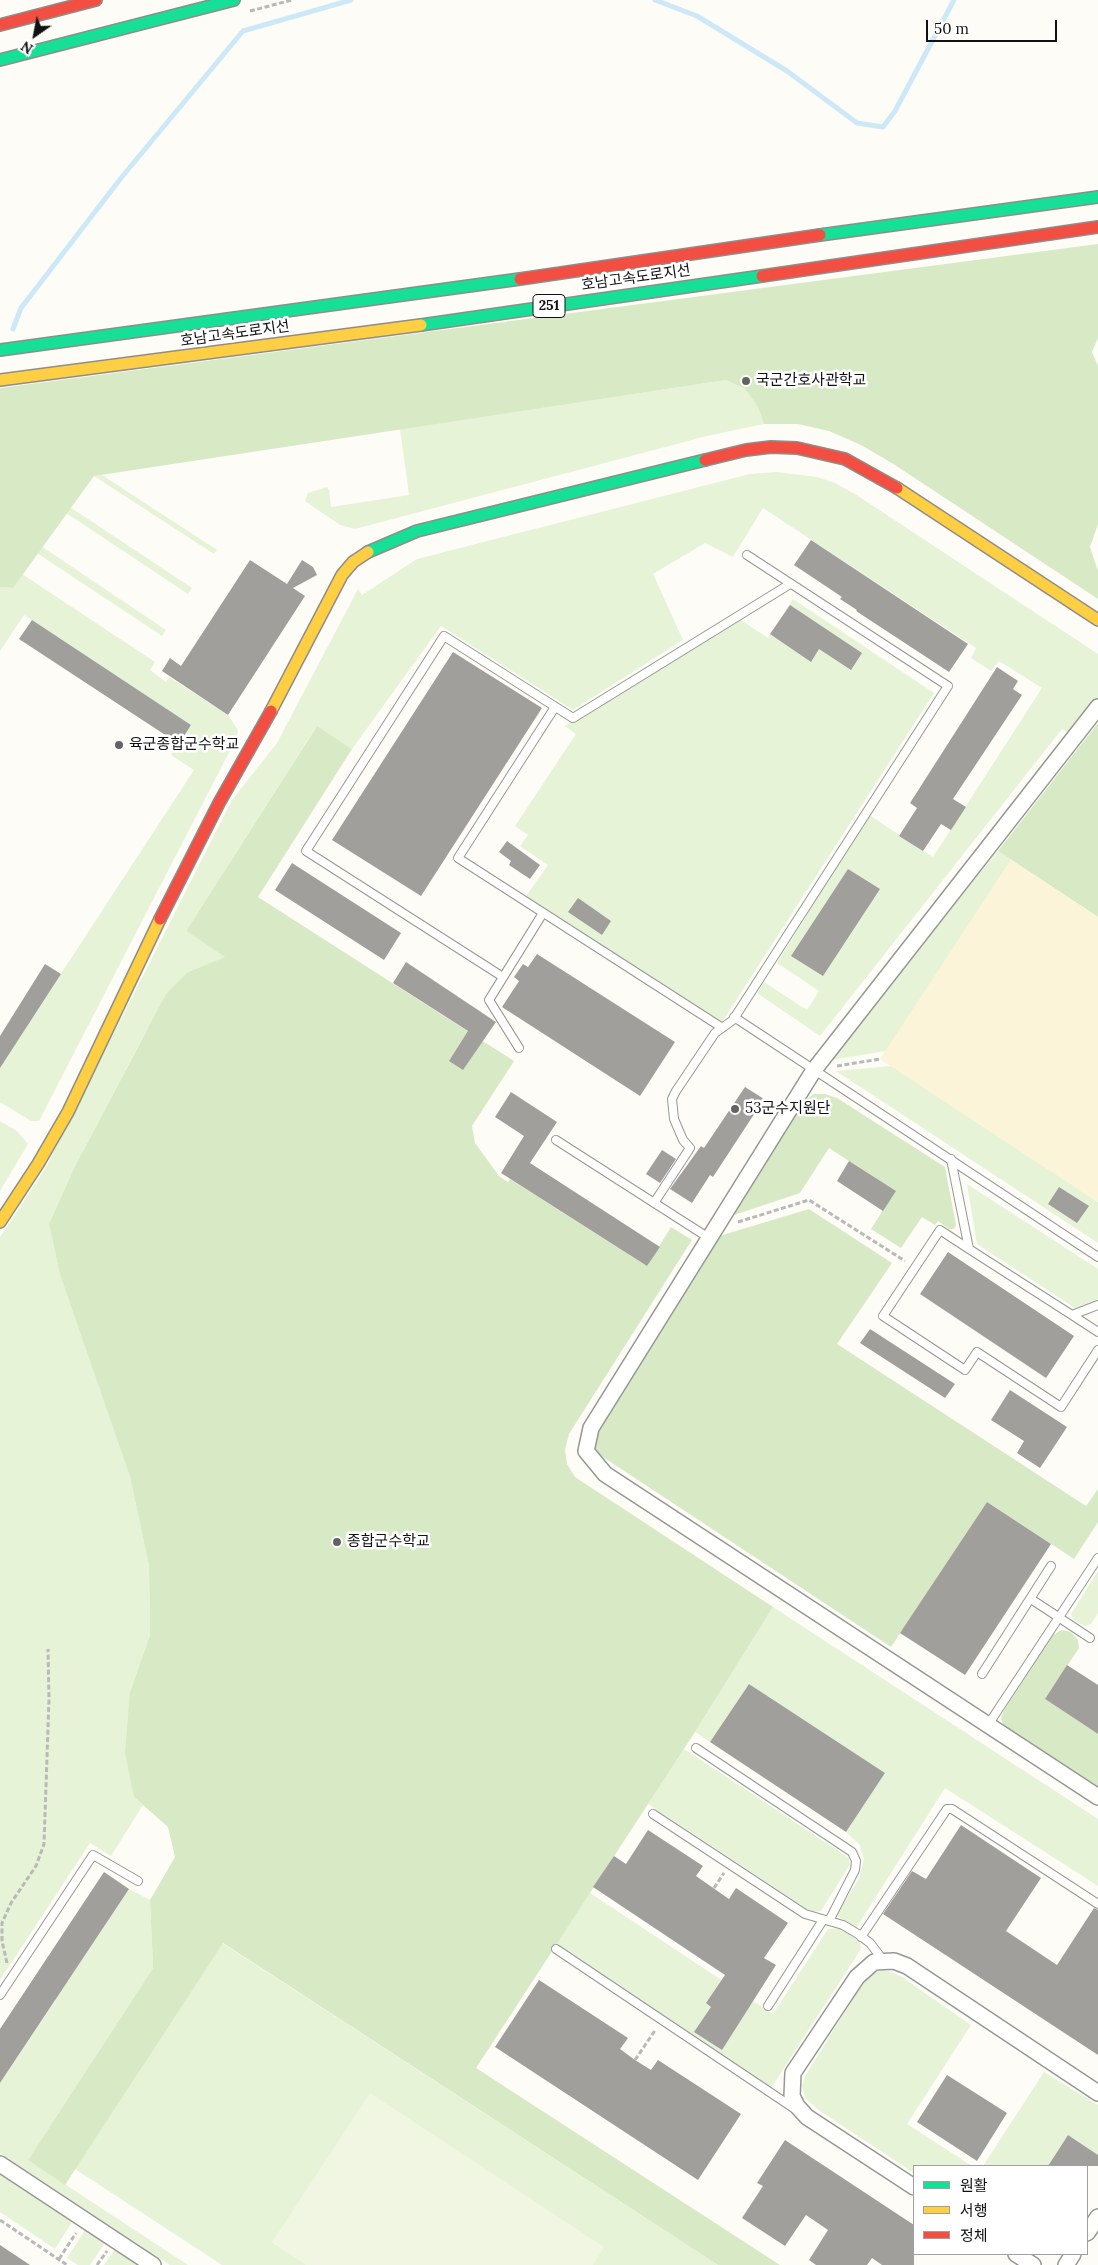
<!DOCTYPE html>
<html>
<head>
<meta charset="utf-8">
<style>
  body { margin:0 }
  #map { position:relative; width:1098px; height:2265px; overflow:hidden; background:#fdfcf7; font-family:Lora,"Noto Sans KR",serif }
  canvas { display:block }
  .legend { position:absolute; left:913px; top:2165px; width:175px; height:90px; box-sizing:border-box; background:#fff; border:1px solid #a0a0a0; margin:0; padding:6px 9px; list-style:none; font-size:15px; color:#111 }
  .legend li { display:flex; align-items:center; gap:10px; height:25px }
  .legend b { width:25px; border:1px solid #a0a0a0 }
  .north { position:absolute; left:10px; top:10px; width:50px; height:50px; -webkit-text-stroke:4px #fff; paint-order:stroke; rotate:213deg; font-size:14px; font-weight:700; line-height:20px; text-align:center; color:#111 }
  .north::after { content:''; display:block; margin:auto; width:18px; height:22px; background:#111; clip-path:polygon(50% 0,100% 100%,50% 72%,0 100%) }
  .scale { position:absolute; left:926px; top:20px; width:131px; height:22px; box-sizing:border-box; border:2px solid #111; border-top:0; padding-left:6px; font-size:15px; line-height:18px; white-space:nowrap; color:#111; -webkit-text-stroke:4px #fff; paint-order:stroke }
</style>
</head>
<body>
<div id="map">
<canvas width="1098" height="2265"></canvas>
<ul class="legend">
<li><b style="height:6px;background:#16e098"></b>원활</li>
<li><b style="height:6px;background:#ffcf43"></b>서행</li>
<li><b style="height:6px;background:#f24e42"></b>정체</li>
</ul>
<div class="north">N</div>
<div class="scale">50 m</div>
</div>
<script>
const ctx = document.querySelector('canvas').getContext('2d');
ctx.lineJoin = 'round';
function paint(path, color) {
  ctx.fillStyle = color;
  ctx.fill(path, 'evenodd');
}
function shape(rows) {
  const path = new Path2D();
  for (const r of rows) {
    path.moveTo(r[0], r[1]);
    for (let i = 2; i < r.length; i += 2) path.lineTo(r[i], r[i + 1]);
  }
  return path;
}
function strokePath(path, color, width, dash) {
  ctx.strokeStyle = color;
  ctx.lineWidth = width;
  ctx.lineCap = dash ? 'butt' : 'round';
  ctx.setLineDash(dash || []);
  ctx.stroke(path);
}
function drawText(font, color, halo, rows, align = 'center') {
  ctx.font = font + ' Lora,"Noto Sans KR",serif';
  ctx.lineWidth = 5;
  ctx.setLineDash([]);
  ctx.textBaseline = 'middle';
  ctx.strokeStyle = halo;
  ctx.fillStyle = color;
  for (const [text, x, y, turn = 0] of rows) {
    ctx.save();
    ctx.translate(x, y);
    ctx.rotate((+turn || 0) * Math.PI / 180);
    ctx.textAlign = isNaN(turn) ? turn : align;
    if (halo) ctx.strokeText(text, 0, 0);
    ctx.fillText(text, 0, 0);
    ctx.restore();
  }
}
const green = shape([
  [726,380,745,389,758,407,764,424,707,436,355,529,340,525,305,501,308,493,327,487,329,490,331,507,409,495,400,429],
  [776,472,817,477,835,483,855,494,1098,654,1098,699,1070,734,1062,729,820,1036,757,993,764,982,807,1010,819,991,777,963,869,815,933,857,1042,688,999,661,991,671,971,658,976,648,763,508,733,557,705,543,653,574,683,640,573,710,441,626,352,749,316,727,186,931,226,957,188,972,145,1033,74,1168,49,1224,60,1275,130,1477,149,1566,150,1635,130,1692,134,1797,143,1805,111,1856,90,1843,0,1980,0,1237,45,1169,232,800,277,743,358,589,362,595,417,559,750,474],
  [102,475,217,550,214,554,94,476],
  [70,507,192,588,188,594,66,513],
  [41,546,166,630,162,636,37,553],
  [22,574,155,662,150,670,166,682,169,677,228,715,238,730,237,737,39,1121,31,1121,0,1102,0,1067,194,770,171,755,191,725,24,615,0,651,0,587,13,588],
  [793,599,934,693,722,1022,526,896,548,865,520,846,528,835,515,826,576,734,565,726,738,618,768,638],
  [998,851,1011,860,886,1051,832,1060,833,1052],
  [891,1066,1098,1202,1098,1243,836,1071],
  [0,1121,17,1131,28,1144,0,1191],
  [967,1184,1098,1269,1098,1299,1075,1308,977,1244],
  [1098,1571,1098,1613,1091,1624,1084,1626,1074,1620,1071,1614],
  [773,1607,1098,1819,1098,1886,945,1788,856,1928,836,1915,859,1879,864,1859,860,1845,846,1832,885,1773,749,1684,710,1742,695,1732],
  [684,1749,848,1857,850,1864,821,1911,812,1912,648,1804],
  [129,1889,150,1900,153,1968,28,2160,188,2265,170,2265,0,2153,0,2083,56,2000,31,1983,43,1964,68,1981],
  [590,1893,773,2014,828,1929,842,1928,860,1943,861,1949,771,2088,556,1945],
  [222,1943,718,2265,592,2265,604,2247,272,2242,307,2265,222,2265,75,2169],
  [879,1971,889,1971,902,1977,971,2025,907,2124,972,2166,914,2166,914,2173,820,2111,806,2099,802,2086,805,2076,863,1983,871,1976],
  [1044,2072,1098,2105,1098,2155,1068,2135,1048,2166,983,2166],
  [0,2174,72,2222,55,2249,0,2212],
  [85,2230,105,2243,90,2265,78,2265,67,2258],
  [115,2249,138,2265,104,2265]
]);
const forest = shape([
  [1098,244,1098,338,1092,352,1098,366,1098,524,1090,547,1098,571,1098,599,895,465,861,445,829,431,798,424,764,424,758,407,745,389,726,380,94,476,13,588,0,587,0,388],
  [1098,723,1098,917,998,851],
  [317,726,352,749,258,897,514,1061,472,1126,475,1143,499,1176,508,1182,510,1179,647,1266,671,1227,692,1240,569,1434,565,1450,567,1464,575,1477,773,1607,695,1732,476,2068,780,2265,718,2265,223,1943,65,2185,28,2160,153,1968,150,1900,175,1857,168,1827,134,1797,125,1753,130,1692,150,1635,149,1566,130,1477,60,1275,49,1224,74,1168,166,994,188,972,225,957,186,931],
  [814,1094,825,1094,837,1098,945,1167,956,1225,954,1229,949,1229,938,1221,935,1225,922,1217,901,1248,871,1229,895,1191,829,1148,800,1193,731,1216,806,1099],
  [809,1209,892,1263,837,1344,1086,1506,1098,1489,1098,1522,1074,1559,987,1502,891,1647,600,1455,595,1447,598,1431,716,1237],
  [1061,1630,1071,1632,1078,1640,1079,1648,1045,1699,1098,1734,1098,1791,1007,1732,1001,1719,1003,1712,1052,1636]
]);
const sand = shape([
  [1011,860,1098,917,1098,1202,880,1059]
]);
const pitch = shape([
  [370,2093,604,2247,592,2265,307,2265,272,2242]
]);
const stream = shape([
  [655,0,697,16,787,71,857,123,883,127,895,111,954,0],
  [13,329,21,308,121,178,243,31,351,0]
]);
const building = shape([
  [811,540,968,644,949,672,856,611,857,610,840,599,842,597,794,565],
  [250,560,287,584,302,560,313,567,317,575,293,588,305,596,228,715,162,671,170,658,181,666],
  [790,605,862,653,851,670,819,649,811,662,770,634],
  [32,620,191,725,179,744,19,639],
  [453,652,542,708,421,896,332,840],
  [997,667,1018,681,1013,689,1022,695,953,799,966,807,951,830,941,824,923,851,899,836,917,808,910,803],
  [507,841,540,865,530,879,509,865,511,861,499,852],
  [292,863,401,933,384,960,275,890],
  [848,869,880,889,823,976,791,956],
  [578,898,611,921,602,935,568,912],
  [537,954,675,1042,640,1096,502,1007,519,981,514,977,523,964,528,967],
  [406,962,496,1022,463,1070,449,1061,468,1031,393,983],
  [45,964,61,974,0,1068,0,1036],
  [745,1087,764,1099,713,1177,710,1175,692,1203,670,1189,701,1146,704,1148],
  [511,1092,557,1122,530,1163,660,1247,647,1266,501,1173,524,1136,495,1117],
  [662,1150,676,1159,660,1183,646,1174],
  [849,1161,896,1191,883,1211,837,1181],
  [1059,1187,1089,1206,1077,1223,1048,1204],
  [948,1252,1074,1336,1046,1378,920,1294],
  [870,1329,955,1384,945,1398,860,1343],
  [1010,1390,1067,1427,1040,1468,1017,1453,1024,1441,991,1420],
  [987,1502,1051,1544,965,1675,900,1633],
  [1067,1665,1098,1685,1098,1734,1045,1699],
  [749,1684,885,1773,846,1832,710,1742],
  [961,1825,1041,1878,1006,1931,1057,1965,1094,1908,1098,1910,1098,2055,883,1914,912,1871,926,1879],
  [648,1830,703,1866,696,1876,729,1899,736,1888,788,1923,764,1958,776,1965,722,2050,694,2032,711,2007,706,2003,725,1975,593,1887,614,1856,626,1864],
  [104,1872,129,1889,0,2083,0,2029],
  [539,1980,628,2038,620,2049,635,2060,651,2070,658,2060,741,2114,698,2180,495,2047],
  [947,2075,1007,2113,977,2161,917,2122],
  [1068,2135,1098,2155,1098,2166,1048,2166],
  [785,2140,914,2225,914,2265,882,2265,872,2258,867,2265,816,2265,809,2260,828,2230,806,2215,785,2246,742,2218,763,2186,757,2183],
  [0,2245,30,2265,0,2265]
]);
const path = shape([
  [250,11,292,0],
  [837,1066,880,1059],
  [738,1222,809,1200,905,1261],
  [714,1888,724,1873],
  [7,1963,2,1941,2,1923,11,1903,36,1866,44,1844,49,1699,48,1649],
  [635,2060,656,2029],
  [0,2220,67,2265],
  [59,2259,76,2233],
  [97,2265,107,2251]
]);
const lane = shape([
  [555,707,458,858,721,1027],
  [503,977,306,851,444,636,573,718,790,584],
  [734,1017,1098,1257],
  [519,1048,489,1000,543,913],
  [556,1140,709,1238],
  [951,1159,969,1249,1072,1315,1098,1305],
  [654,1203,690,1148,683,1140,674,1119,672,1099,676,1091,715,1033,733,1020,948,686,747,555],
  [969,1249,940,1230,883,1316,965,1370,977,1352,1061,1407,1098,1350],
  [1072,1315,1098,1332],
  [1031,1599,1090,1638],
  [982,1674,1051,1566],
  [988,1725,1098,1558],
  [696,1748,852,1852,856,1861,855,1870,829,1921],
  [653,1814,805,1914,843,1925,858,1934,870,1943,883,1960],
  [861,1937,947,1809,952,1809,1098,1904],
  [556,1949,795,2109],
  [0,1995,93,1855,138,1881],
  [768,2006,823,1920]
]);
const street = shape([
  [1098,707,814,1070,591,1428,586,1451,605,1474,1098,1797],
  [0,2164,153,2265],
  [914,2187,807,2117,797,2106,792,2096,793,2073,857,1977,874,1962,894,1961,907,1966,1098,2093],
  [1087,2233,1098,2217],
  [1016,2254,1033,2265],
  [1066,2265,1073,2254]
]);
const fast = shape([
  [0,60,234,0],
  [820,235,1098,197],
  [421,325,762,276],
  [0,350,520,279],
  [368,552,417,531,705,460]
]);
const slow = shape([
  [0,380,421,325],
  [897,488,1098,620],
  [271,711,342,575,353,562,368,552],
  [0,1222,38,1164,68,1112,160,919]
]);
const jam = shape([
  [0,25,96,0],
  [762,276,1098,227],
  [520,279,820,235],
  [705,460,746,450,771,447,797,448,845,459,897,488],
  [160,919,219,803,271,711]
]);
const markers = [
  [746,381,5,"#646362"],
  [119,745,5,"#646362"],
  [735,1109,5,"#646362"],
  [337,1542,5,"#646362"]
];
const shields = [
  [549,306,32]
];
const shieldNames = [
  ["251",549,306]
];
const streetNames = [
  ["호남고속도로지선",636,278,-8],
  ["호남고속도로지선",235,334,-8]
];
const poiNames = [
  ["국군간호사관학교",756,381],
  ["육군종합군수학교",129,745],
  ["53군수지원단",745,1109],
  ["종합군수학교",347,1542]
];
paint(green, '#e7f3d7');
paint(forest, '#d8eac5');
paint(sand, '#fcf4d9');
paint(pitch, '#f0f6e1');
strokePath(stream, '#cde8f7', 5);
paint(building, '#a19f9c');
strokePath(lane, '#979795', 10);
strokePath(street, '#979795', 18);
strokePath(fast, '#8e8d8b', 14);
strokePath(slow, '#8e8d8b', 14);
strokePath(jam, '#8e8d8b', 14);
strokePath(path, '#b9b9b8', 3, [5, 2.5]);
strokePath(lane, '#fffffe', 8);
strokePath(street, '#fffffe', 15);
strokePath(fast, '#16e098', 11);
strokePath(slow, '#ffcf43', 11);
strokePath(jam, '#f24e42', 11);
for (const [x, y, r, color] of markers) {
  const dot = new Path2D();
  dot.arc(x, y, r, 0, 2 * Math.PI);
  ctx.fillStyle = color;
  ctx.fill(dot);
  strokePath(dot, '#fff', 2);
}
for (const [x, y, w] of shields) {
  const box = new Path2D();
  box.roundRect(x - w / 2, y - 11.5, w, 23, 4);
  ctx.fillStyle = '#fff';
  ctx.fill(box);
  strokePath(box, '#111', 1);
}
drawText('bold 14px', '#111', null, shieldNames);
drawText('15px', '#111', '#fff', streetNames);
drawText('15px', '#111', '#fff', poiNames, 'left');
</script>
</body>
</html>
